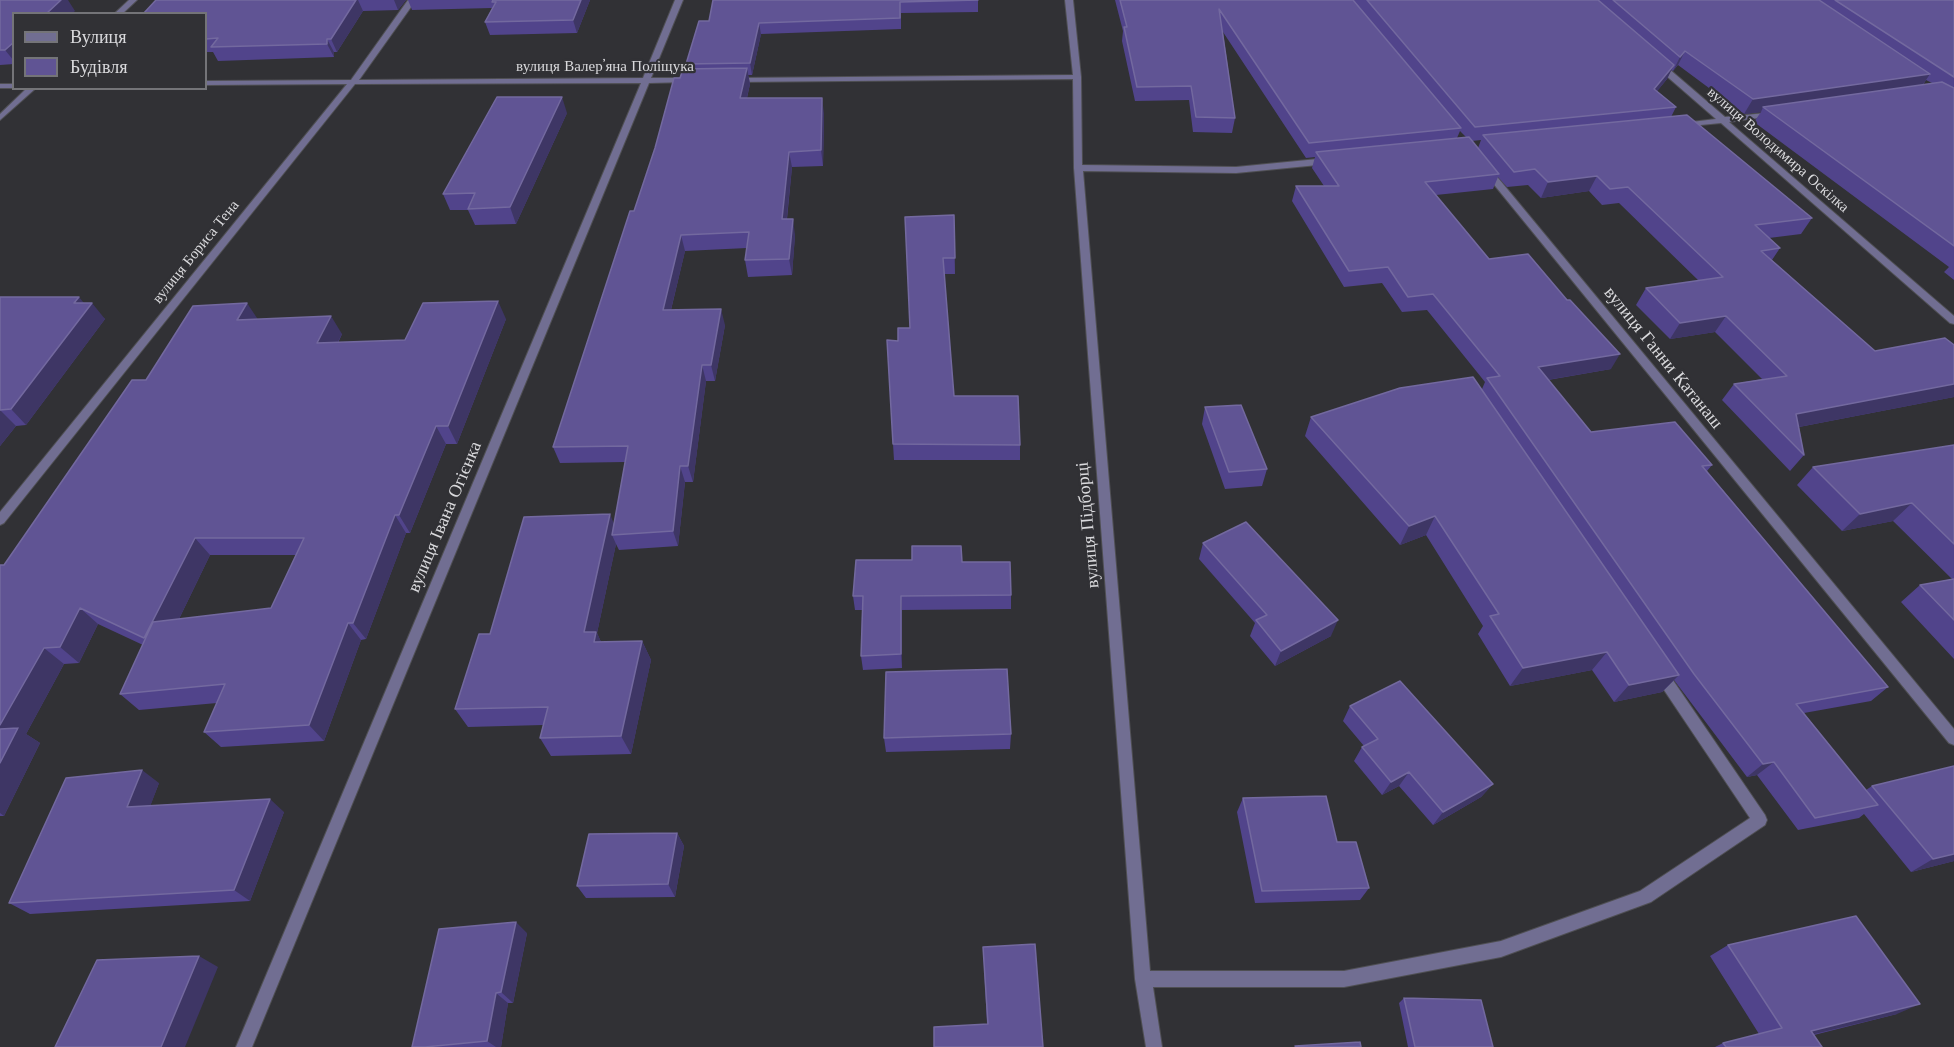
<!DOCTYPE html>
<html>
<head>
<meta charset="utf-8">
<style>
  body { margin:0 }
  #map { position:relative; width:1954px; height:1047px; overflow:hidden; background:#313135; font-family:"Libre Baskerville",serif }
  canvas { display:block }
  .legend { position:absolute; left:12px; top:12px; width:195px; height:78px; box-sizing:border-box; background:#313135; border:2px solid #747478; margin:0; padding:8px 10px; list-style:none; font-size:18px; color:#d9d9dc }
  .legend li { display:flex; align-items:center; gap:12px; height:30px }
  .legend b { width:30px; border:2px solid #747478 }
</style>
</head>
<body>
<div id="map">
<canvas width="1954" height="1047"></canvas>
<ul class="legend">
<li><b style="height:8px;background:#716e92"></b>Вулиця</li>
<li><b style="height:16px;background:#605494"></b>Будівля</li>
</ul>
</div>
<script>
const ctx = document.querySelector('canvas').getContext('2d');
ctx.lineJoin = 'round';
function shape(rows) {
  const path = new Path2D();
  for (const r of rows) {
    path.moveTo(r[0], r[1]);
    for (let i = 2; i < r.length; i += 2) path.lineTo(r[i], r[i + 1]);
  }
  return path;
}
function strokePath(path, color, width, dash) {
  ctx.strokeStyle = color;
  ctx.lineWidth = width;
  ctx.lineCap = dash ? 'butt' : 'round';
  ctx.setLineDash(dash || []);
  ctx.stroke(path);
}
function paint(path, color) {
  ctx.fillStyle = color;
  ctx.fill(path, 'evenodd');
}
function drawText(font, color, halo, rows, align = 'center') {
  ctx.font = font + ' "Libre Baskerville",serif';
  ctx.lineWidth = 4.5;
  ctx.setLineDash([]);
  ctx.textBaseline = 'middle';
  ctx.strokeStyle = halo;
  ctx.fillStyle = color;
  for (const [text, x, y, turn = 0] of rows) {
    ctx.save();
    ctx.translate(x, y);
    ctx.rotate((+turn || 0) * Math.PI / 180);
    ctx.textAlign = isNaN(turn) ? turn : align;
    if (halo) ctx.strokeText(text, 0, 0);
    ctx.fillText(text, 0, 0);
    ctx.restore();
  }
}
const minor = shape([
  [129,0,137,0,122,14,114,14,129,0],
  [408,0,416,0,359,80,643,78,675,0,683,0,651,78,689,78,693,80,689,82,649,83,252,1047,236,1047,641,83,355,84,4,523,0,525,0,512,347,84,206,85,206,81,351,80,408,0],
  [1065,0,1073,0,1081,77,1082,165,1236,167,1328,158,1332,161,1328,164,1236,173,1083,171,1150,971,1344,971,1501,941,1640,891,1750,818,1656,678,1654,674,1656,670,1661,668,1666,670,1765,815,1767,820,1765,825,1651,902,1501,957,1344,987,1153,987,1162,1047,1146,1047,1135,979,1074,168,1073,79,733,82,729,80,733,78,1073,75,1065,0],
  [1655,62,1661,62,1725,117,1776,112,1776,116,1773,116,1729,122,1954,316,1954,324,1950,323,1721,123,1680,127,1680,123,1683,123,1716,119,1655,66,1655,62],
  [0,84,14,84,14,88,0,88,0,84],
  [27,88,36,88,0,120,0,114,27,88],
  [1486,166,1489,167,1954,729,1954,745,1949,743,1483,171,1482,169,1486,166]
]);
const wall = shape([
  [0,0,75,11,14,14,14,64,0,65],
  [156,0,406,0,398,10,363,11,337,52,334,52,334,57,218,61,213,52,206,52,206,14],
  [408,0,590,0,577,33,490,35,485,22,492,8,412,10],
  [713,0,978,0,978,12,901,13,901,29,761,34,752,75,748,75,750,84,747,98,824,113,823,166,792,167,787,219,795,235,792,275,748,277,745,260,747,248,685,251,671,310,725,325,715,381,706,381,693,482,685,482,678,546,619,550,616,544,597,633,601,642,642,641,651,660,631,754,551,756,540,738,543,725,468,727,455,709,490,634,614,523,625,462,560,463,553,447,680,78,687,69,686,64,709,21],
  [1115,0,1954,0,1954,280,1944,272,1949,267,1754,122,1761,112,1744,114,1678,65,1673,71,1671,70,1667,79,1657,91,1676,107,1671,117,1812,218,1801,234,1769,238,1780,248,1772,260,1875,351,1954,397,1799,427,1804,455,1790,471,1722,400,1734,384,1762,379,1715,332,1670,339,1636,305,1646,288,1699,281,1619,203,1602,205,1589,191,1541,198,1528,185,1507,187,1498,177,1493,189,1436,195,1489,259,1611,369,1548,380,1591,432,1712,465,1707,471,1888,687,1871,701,1804,713,1866,790,1872,786,1954,766,1954,861,1911,872,1864,814,1859,818,1798,830,1757,775,1747,777,1674,680,1662,692,1614,702,1592,670,1510,686,1478,634,1483,626,1426,535,1400,545,1305,436,1311,417,1482,389,1485,382,1427,310,1402,312,1382,283,1344,287,1292,201,1296,186,1324,186,1312,168,1315,157,1306,158,1223,32,1235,118,1232,133,1193,132,1189,100,1135,101,1122,41,1123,31],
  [1926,80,1932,83,1923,85],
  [1460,131,1466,137,1457,138],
  [1481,140,1478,148,1472,141],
  [567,113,516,224,475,225,468,210,450,210,443,194],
  [954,215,955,274,944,274,954,396,1020,445,1020,460,894,460,893,444,898,341,910,328],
  [0,297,84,303,105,319,26,425,16,426,0,446],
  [258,319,342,334,338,343,405,340,506,319,457,444,446,444,410,533,406,533,366,639,361,640,324,741,221,747,204,732,217,703,139,710,120,694,143,645,98,624,79,663,64,664,26,734,40,743,4,816,0,816,0,565,4,565,146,380],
  [210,555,296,555,271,608,179,619],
  [1205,407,1267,469,1262,486,1225,489,1202,424],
  [1954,445,1954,659,1901,602,1920,585,1952,579,1893,521,1842,531,1797,485,1813,467],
  [1203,543,1331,636,1275,666,1250,636,1255,623,1199,559],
  [962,562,1011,595,1011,609,902,610,902,668,863,670,861,656,862,610,855,610,853,596],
  [1350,706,1493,784,1481,797,1433,825,1399,786,1382,795,1354,761,1362,747,1364,746,1343,721],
  [1011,734,1010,749,886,752,884,738],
  [159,783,150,806,284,812,250,901,30,914,9,903],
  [1243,798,1337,842,1369,888,1360,900,1255,903,1237,812],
  [677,833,684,846,675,897,586,898,577,886],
  [527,933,513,1003,508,1003,501,1047,412,1047],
  [1728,945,1897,1014,1814,1035,1822,1047,1715,1047,1723,1043,1759,1034,1710,956],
  [983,947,1043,1047,987,1024],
  [1404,998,1493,1047,1408,1047,1399,1003]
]);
const shadedWall = shape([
  [61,0,68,0,75,11,71,14,46,14],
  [356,0,358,0,363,11,337,52,331,39],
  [394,0,406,0,398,10],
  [581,0,590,0,577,33,573,20],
  [759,23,761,34,752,75,750,63],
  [327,39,334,52,334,57,327,44],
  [14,42,14,61,5,50],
  [1685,51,1678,65,1673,71,1680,57],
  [1674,65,1667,79,1647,104,1654,89],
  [747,68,750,84,743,114,740,98],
  [1930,74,1920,89,1763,107,1761,112,1744,114,1753,99],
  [562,97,567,113,516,224,510,207],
  [822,98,824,113,823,166,821,150],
  [789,152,792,167,785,235,782,219],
  [1597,176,1589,191,1541,198,1548,182],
  [793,219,795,235,792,275,789,259],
  [681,235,685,251,667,326,663,310],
  [79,297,88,308,92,303,105,319,26,425,11,409,74,303],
  [498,301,506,319,457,444,448,426],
  [247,303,259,321,237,320],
  [721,309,725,325,715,381,711,365],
  [331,316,342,334,328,361,317,343],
  [1726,316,1715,332,1670,339,1680,323],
  [1620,354,1611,369,1529,383,1538,367],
  [702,365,706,381,693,482,688,466],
  [1954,384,1954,397,1783,430,1796,414],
  [0,410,16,426,0,446],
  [436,426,446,444,410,533,399,515],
  [680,466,685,482,678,546,673,531],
  [1912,503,1893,521,1842,531,1860,514],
  [610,514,618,534,612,535,616,544,597,633,605,651,603,661,584,632],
  [395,515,406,533,366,639,353,623],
  [1435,516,1426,535,1400,545,1409,526],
  [195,538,210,555,162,654,144,638],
  [901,596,902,610,902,668,901,654],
  [80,608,98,624,79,663,60,647],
  [1338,620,1331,636,1275,666,1281,651],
  [348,623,361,640,324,741,309,725],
  [642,641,651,660,631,754,621,736],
  [44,648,64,664,26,734,40,743,4,816,0,813,0,725],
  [1607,652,1592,670,1510,686,1523,668],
  [1679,675,1662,692,1614,702,1629,685],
  [1774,762,1757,775,1747,777,1763,764],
  [142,770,159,783,145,820,127,807],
  [1409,772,1399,786,1382,795,1391,782],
  [1493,784,1481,797,1433,825,1443,812],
  [270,799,284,812,250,901,234,890],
  [677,833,684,846,675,897,668,884],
  [1954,854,1954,861,1911,872,1933,859],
  [516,922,527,933,513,1003,501,992],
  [199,956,218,967,185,1047,161,1047],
  [496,993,508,1003,501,1047,496,1047,487,1041],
  [1920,1004,1897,1014,1790,1040,1811,1031]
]);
const building = shape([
  [0,0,61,0,46,14,14,14,14,42,5,50,0,50,0,0],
  [156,0,356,0,331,39,327,39,327,44,211,47,218,38,206,39,206,14,143,14,156,0],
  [493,0,581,0,573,20,485,22,496,2,492,2,493,0],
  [713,0,978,0,900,2,900,18,759,23,750,63,686,64,699,21,709,21,713,0],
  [1120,0,1353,0,1461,128,1309,143,1219,9,1235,118,1196,117,1191,86,1137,87,1124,27,1127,27,1120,0],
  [1367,0,1598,0,1674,65,1654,89,1676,107,1475,127,1367,0],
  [1613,0,1819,0,1930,74,1753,99,1685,51,1680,57,1613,0],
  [1835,0,1954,0,1954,77,1835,0],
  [747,68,740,98,822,98,821,150,789,152,782,219,793,219,789,259,745,260,749,232,681,235,663,310,721,309,711,365,702,365,688,466,680,466,673,531,612,535,628,446,553,447,630,211,634,211,655,148,674,78,680,78,683,69,747,68],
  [1942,82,1954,88,1954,246,1763,107,1942,82],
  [497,97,562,97,510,207,468,209,475,193,443,194,497,97],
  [1687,115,1812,218,1755,225,1780,248,1761,251,1875,351,1945,338,1954,345,1954,384,1796,414,1804,455,1734,384,1787,376,1726,316,1680,323,1646,288,1723,277,1628,187,1610,189,1597,176,1548,182,1535,169,1514,172,1483,135,1687,115],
  [1469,137,1499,174,1425,182,1489,259,1528,254,1567,300,1570,300,1620,354,1538,367,1591,432,1675,422,1712,465,1702,466,1888,687,1796,704,1878,805,1815,818,1774,762,1763,764,1694,674,1487,378,1500,376,1433,294,1408,297,1388,267,1349,271,1296,186,1339,186,1316,152,1469,137],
  [954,215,955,258,943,258,954,396,1018,396,1020,445,893,444,887,340,898,341,898,328,910,328,905,217,954,215],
  [0,297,79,297,74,303,92,303,11,409,0,410,0,297],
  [498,301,448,426,436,426,399,515,395,515,353,623,348,623,309,725,204,732,225,684,120,694,153,622,271,608,304,538,195,538,144,638,80,608,60,647,44,648,0,725,0,565,4,565,132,380,146,380,193,306,247,303,237,320,331,316,317,343,405,340,423,303,498,301],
  [1473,377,1679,675,1629,685,1607,652,1523,668,1490,616,1499,614,1435,516,1409,526,1311,417,1400,388,1473,377],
  [1241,405,1267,469,1229,472,1205,407,1241,405],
  [1954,445,1954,544,1912,503,1860,514,1813,467,1954,445],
  [610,514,584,632,596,632,594,642,642,641,621,736,540,738,548,707,455,709,479,634,490,634,524,517,610,514],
  [1246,522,1338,620,1281,651,1256,620,1267,615,1203,543,1246,522],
  [912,546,961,546,962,562,1010,562,1011,595,901,596,901,654,861,656,863,596,853,596,856,560,912,560,912,546],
  [1954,579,1954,620,1920,585,1954,579],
  [1007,669,1011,734,884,738,886,672,1007,669],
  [1400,681,1493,784,1443,812,1409,772,1391,782,1362,747,1378,739,1350,706,1400,681],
  [18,728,0,763,0,729,18,728],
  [1954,766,1954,854,1933,859,1872,786,1954,766],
  [142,770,127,807,270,799,234,890,9,903,66,778,142,770],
  [1326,796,1337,842,1356,842,1369,888,1262,891,1243,798,1326,796],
  [677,833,668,884,577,886,589,834,677,833],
  [1856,916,1920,1004,1811,1031,1822,1047,1726,1047,1723,1043,1782,1028,1728,945,1856,916],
  [516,922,501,992,496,993,487,1041,425,1047,412,1047,439,929,516,922],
  [1035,944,1043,1047,934,1047,934,1027,988,1024,983,947,1035,944],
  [199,956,161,1047,55,1047,97,960,199,956],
  [1404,998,1481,1000,1493,1047,1415,1047,1404,998],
  [1360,1042,1361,1047,1296,1047,1295,1046,1360,1042]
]);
const farStreetnames = [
  ["вулиця Валерʼяна Поліщука",605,67],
  ["вулиця Володимира Оскілка",1778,150,41],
  ["вулиця Бориса Тена",196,252,-51]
];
const streetNames = [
  ["вулиця Ганни Катанаш",1663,358,51],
  ["вулиця Івана Огієнка",445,517,-67],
  ["вулиця Підборці",1088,525,-95]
];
strokePath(minor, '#4f4f53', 2);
paint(minor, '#716e92');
paint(wall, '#51448b');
paint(shadedWall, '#3e3665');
paint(building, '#605494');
strokePath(building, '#73699f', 1.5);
drawText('15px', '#d9d9dc', '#313135', farStreetnames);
drawText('18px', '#d9d9dc', '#313135', streetNames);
</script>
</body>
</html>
